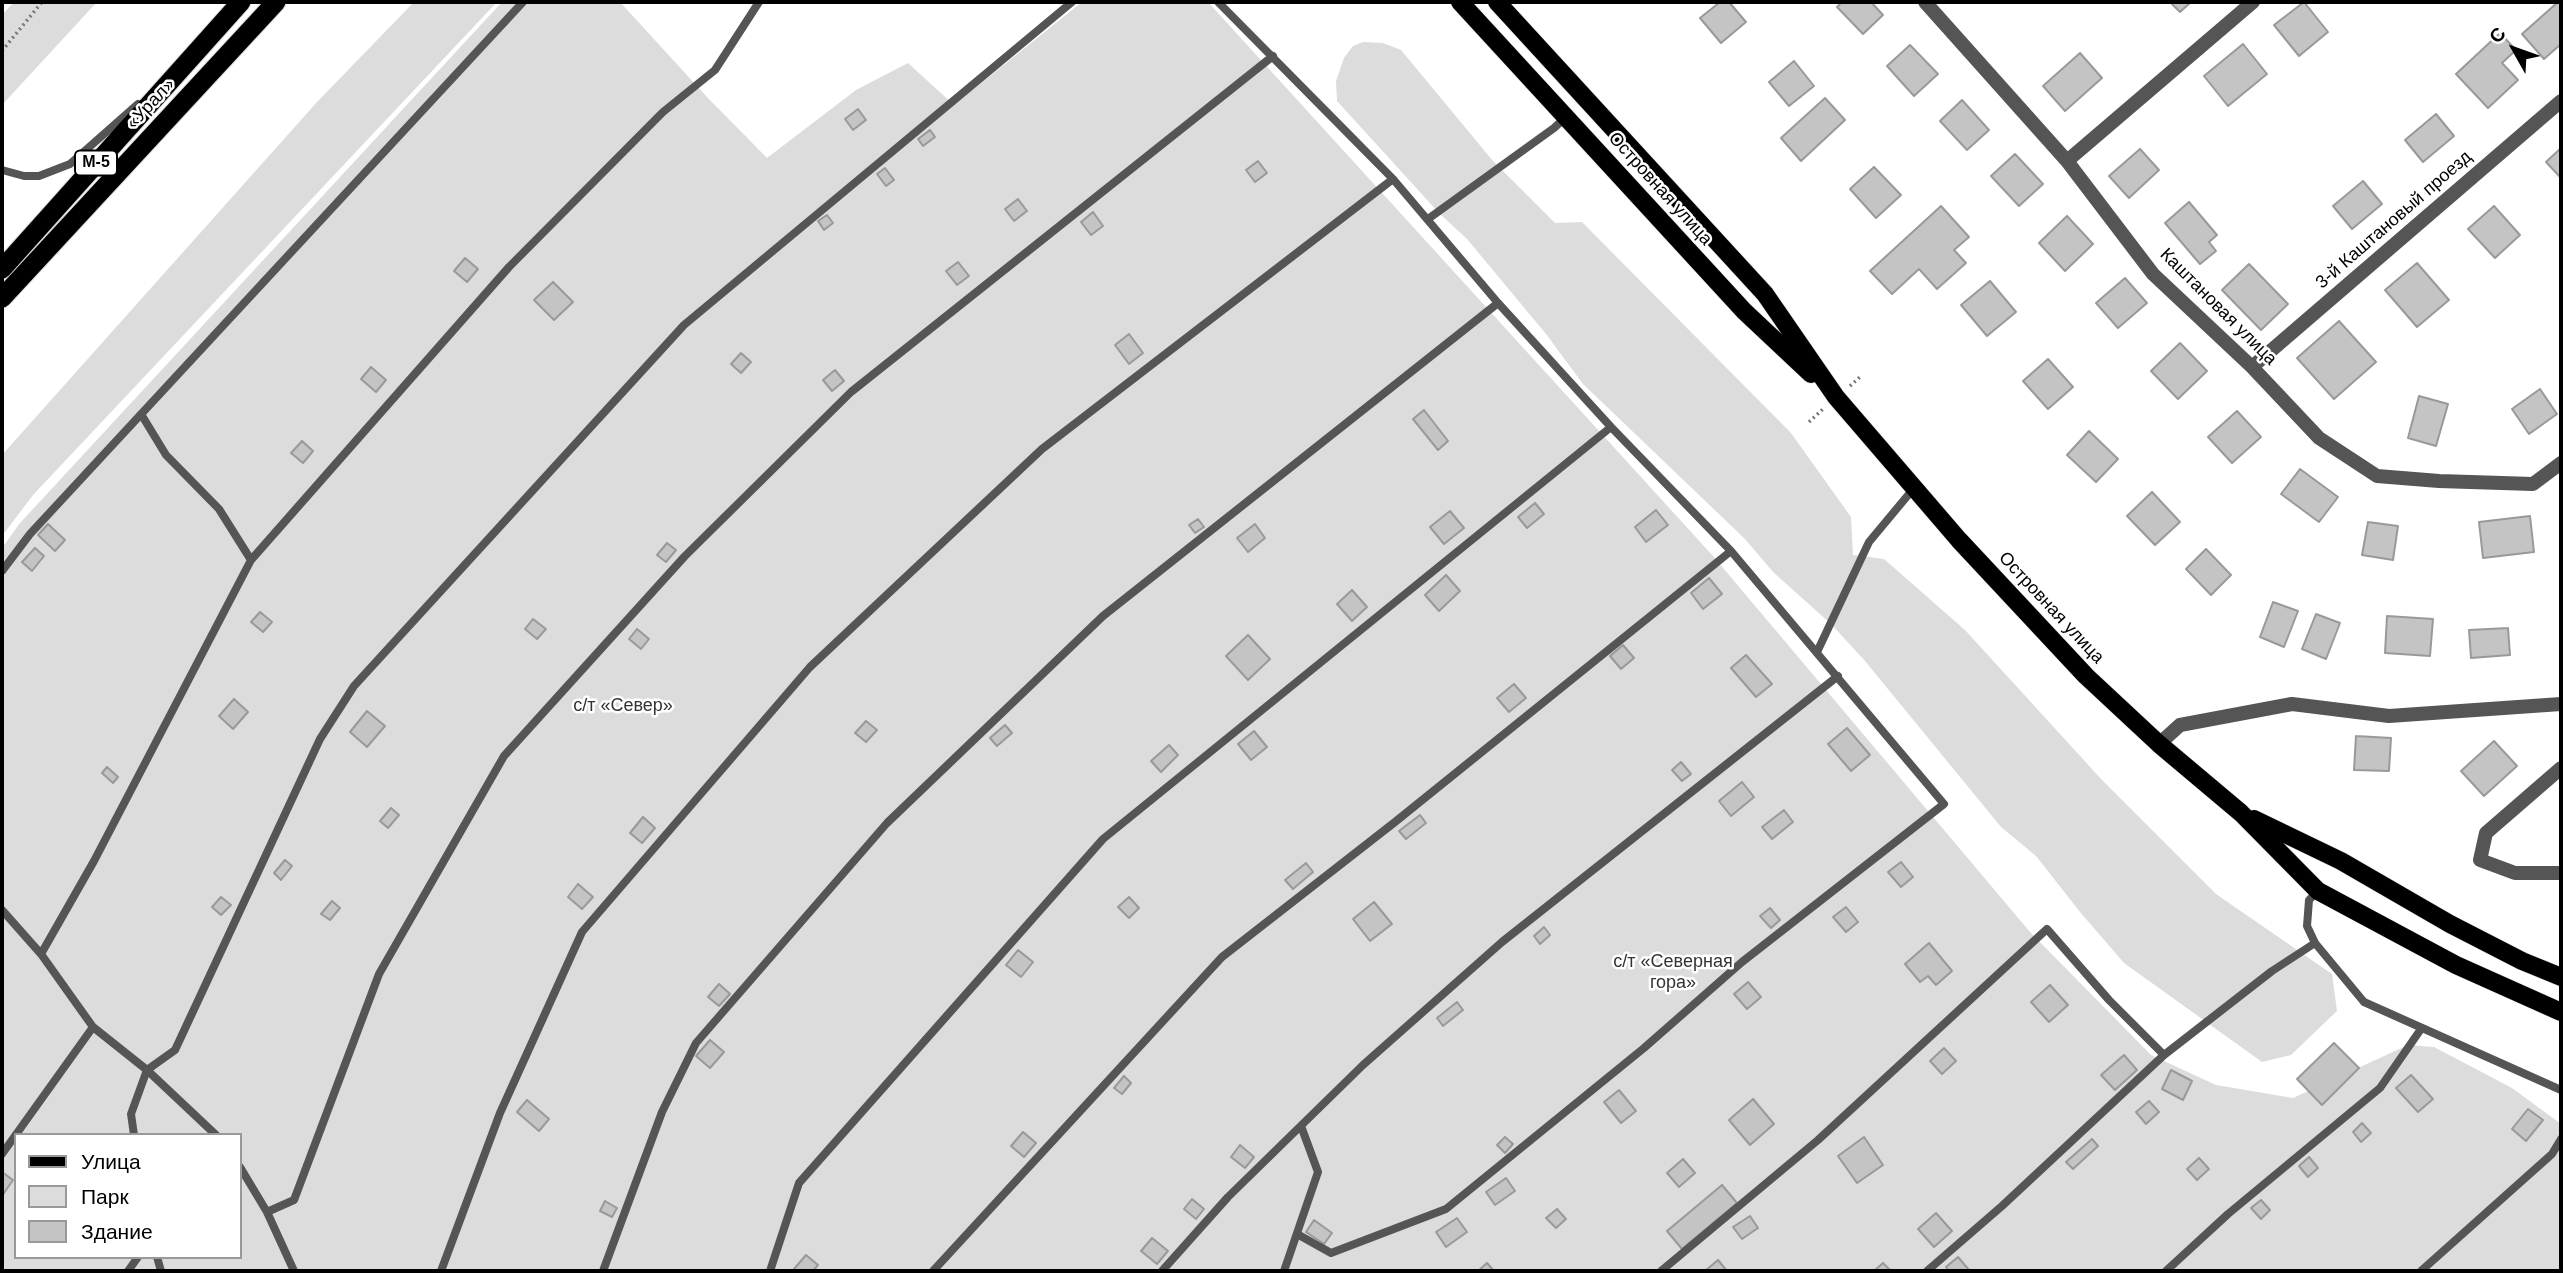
<!DOCTYPE html>
<html>
<head>
<meta charset="utf-8">
<style>
  body { margin:0 }
  #map { position:relative; width:2563px; height:1273px; overflow:hidden; background:#fff; font-family:Arial,sans-serif }
  canvas { display:block }
  .frame { position:absolute; inset:0; border:4px solid #000; pointer-events:none }
  .legend { position:absolute; left:14px; top:1133px; width:228px; height:126px; box-sizing:border-box; background:#fff; border:2px solid #999; margin:0; padding:9px 12px; list-style:none; font-size:21px; color:#000 }
  .legend li { display:flex; align-items:center; gap:14px; height:35px }
  .legend b { width:35px; border:2px solid #999 }
  .north { position:absolute; left:2479px; top:14px; width:70px; height:70px; -webkit-text-stroke:5px #fff; paint-order:stroke; rotate:310deg; font-size:19px; font-weight:700; line-height:28px; text-align:center; color:#000 }
  .north::after { content:''; display:block; margin:auto; width:24px; height:32px; background:#000; clip-path:polygon(50% 0,100% 100%,50% 72%,0 100%) }
</style>
</head>
<body>
<div id="map">
<canvas width="2563" height="1273"></canvas>
<div class="frame"></div>
<ul class="legend">
<li><b style="height:9px;background:#000"></b>Улица</li>
<li><b style="height:19px;background:#dcdcdc"></b>Парк</li>
<li><b style="height:19px;background:#c4c4c4"></b>Здание</li>
</ul>
<div class="north">С</div>
</div>
<script>
const ctx = document.querySelector('canvas').getContext('2d');
ctx.lineJoin = 'round';
function paint(path, color) {
  ctx.fillStyle = color;
  ctx.fill(path, 'evenodd');
}
function shape(rows) {
  const path = new Path2D();
  for (const r of rows) {
    path.moveTo(r[0], r[1]);
    for (let i = 2; i < r.length; i += 2) path.lineTo(r[i], r[i + 1]);
  }
  return path;
}
function strokePath(path, color, width, dash) {
  ctx.strokeStyle = color;
  ctx.lineWidth = width;
  ctx.lineCap = dash ? 'butt' : 'round';
  ctx.setLineDash(dash || []);
  ctx.stroke(path);
}
function drawText(font, color, halo, rows, align = 'center') {
  ctx.font = font + ' Arial,sans-serif';
  ctx.lineWidth = 5;
  ctx.setLineDash([]);
  ctx.textBaseline = 'middle';
  ctx.strokeStyle = halo;
  ctx.fillStyle = color;
  for (const [text, x, y, turn = 0] of rows) {
    ctx.save();
    ctx.translate(x, y);
    ctx.rotate((+turn || 0) * Math.PI / 180);
    ctx.textAlign = isNaN(turn) ? turn : align;
    if (halo) ctx.strokeText(text, 0, 0);
    ctx.fillText(text, 0, 0);
    ctx.restore();
  }
}
const green = shape([
  [14,2,97,2,2,105,2,15],
  [414,2,497,2,33,495,2,536,2,455,317,102],
  [502,2,620,2,707,97,767,158,856,90,908,63,954,105,1082,2,1208,2,1713,556,2030,932,2151,1055,2216,1085,2293,1098,2408,1045,2434,1047,2512,1088,2561,1124,2561,1271,2,1271,2,548,20,523],
  [16,1135,240,1135,240,1257,16,1257],
  [1363,42,1383,43,1401,50,1493,161,1555,223,1582,222,1791,433,1851,517,1853,555,1884,559,1965,630,2102,780,2216,894,2332,974,2337,1011,2291,1055,2262,1062,2124,963,2080,912,2036,856,2001,827,1865,661,1831,624,1773,572,1745,539,1583,384,1546,334,1467,239,1439,213,1337,101,1336,81,1344,58,1353,46]
]);
const building = shape([
  [1720,2,1729,2,1746,22,1721,43,1700,18,1720,2],
  [1842,2,1871,2,1883,15,1863,34,1837,7,1842,2],
  [2170,2,2191,2,2180,12,2170,2],
  [2304,2,2328,32,2299,56,2274,25,2304,2],
  [2558,2,2561,3,2561,44,2544,59,2522,34,2558,2],
  [2500,33,2516,50,2502,63,2518,80,2488,108,2456,74,2500,33],
  [2243,44,2267,74,2228,106,2204,76,2243,44],
  [1910,45,1938,74,1914,96,1887,66,1910,45],
  [2080,53,2102,78,2065,111,2043,86,2080,53],
  [1794,61,1814,86,1789,106,1769,82,1794,61],
  [1825,98,1845,120,1801,161,1781,138,1825,98],
  [1962,100,1989,130,1967,150,1940,121,1962,100],
  [858,109,866,120,853,130,845,119,858,109],
  [2436,114,2454,136,2423,162,2405,140,2436,114],
  [930,130,935,137,923,146,918,139,930,130],
  [2561,148,2561,178,2546,162,2561,148],
  [2140,149,2159,170,2129,198,2109,176,2140,149],
  [2015,154,2043,184,2019,206,1991,176,2015,154],
  [1258,161,1267,173,1255,182,1246,170,1258,161],
  [1874,167,1901,195,1876,218,1850,189,1874,167],
  [885,168,894,180,886,186,877,174,885,168],
  [2363,181,2382,204,2352,229,2333,206,2363,181],
  [1018,199,1027,211,1014,221,1005,209,1018,199],
  [2189,202,2217,235,2209,242,2216,251,2200,264,2165,223,2189,202],
  [1941,206,1969,237,1954,250,1966,263,1937,289,1919,269,1892,294,1870,271,1941,206],
  [2494,206,2520,235,2495,258,2468,229,2494,206],
  [1093,212,1103,226,1091,235,1081,222,1093,212],
  [827,215,833,223,824,230,818,221,827,215],
  [2067,216,2093,244,2065,271,2039,243,2067,216],
  [465,258,478,269,467,282,454,271,465,258],
  [958,262,969,276,957,285,946,271,958,262],
  [2417,263,2449,300,2417,327,2385,290,2417,263],
  [2249,264,2288,304,2261,330,2222,290,2249,264],
  [2125,278,2147,303,2118,328,2096,303,2125,278],
  [1990,281,2016,312,1987,336,1961,305,1990,281],
  [553,282,573,302,554,320,534,300,553,282],
  [2339,321,2376,362,2334,399,2297,358,2339,321],
  [1129,334,1143,353,1129,364,1115,345,1129,334],
  [2180,343,2207,371,2178,399,2151,371,2180,343],
  [741,353,751,362,741,373,731,364,741,353],
  [2048,359,2073,387,2048,409,2023,381,2048,359],
  [371,367,386,380,376,392,361,379,371,367],
  [835,370,844,381,832,391,823,380,835,370],
  [2540,389,2557,414,2529,434,2512,409,2540,389],
  [2419,396,2448,404,2436,446,2408,438,2419,396],
  [1424,410,1448,441,1438,450,1413,419,1424,410],
  [2237,411,2261,437,2232,463,2208,437,2237,411],
  [2089,431,2118,459,2096,482,2067,455,2089,431],
  [302,441,313,451,303,463,291,453,302,441],
  [2300,469,2338,497,2319,522,2281,494,2300,469],
  [2152,492,2180,522,2155,545,2127,516,2152,492],
  [1535,503,1544,514,1527,528,1518,517,1535,503],
  [1656,510,1668,525,1646,542,1635,527,1656,510],
  [1450,511,1464,528,1444,544,1430,527,1450,511],
  [2530,516,2534,552,2483,558,2479,522,2530,516],
  [1198,519,1204,527,1195,533,1189,525,1198,519],
  [2368,522,2398,526,2393,560,2362,555,2368,522],
  [48,524,65,540,55,551,38,535,48,524],
  [1255,524,1265,538,1248,552,1237,538,1255,524],
  [667,543,676,550,666,562,657,555,667,543],
  [35,548,44,556,32,571,22,562,35,548],
  [2206,549,2231,575,2211,595,2186,569,2206,549],
  [1446,575,1460,591,1439,611,1425,595,1446,575],
  [1709,578,1722,594,1703,609,1691,593,1709,578],
  [1352,590,1367,607,1352,621,1337,604,1352,590],
  [2273,602,2298,611,2284,647,2260,637,2273,602],
  [260,612,272,622,263,632,251,622,260,612],
  [2316,614,2340,623,2326,659,2302,649,2316,614],
  [2387,616,2433,619,2430,656,2385,653,2387,616],
  [533,619,546,629,537,639,525,629,533,619],
  [2508,628,2510,655,2471,658,2469,630,2508,628],
  [637,629,649,639,641,649,629,639,637,629],
  [1248,635,1270,659,1248,680,1226,656,1248,635],
  [1623,645,1634,658,1621,669,1610,656,1623,645],
  [1746,655,1772,684,1756,697,1731,668,1746,655],
  [1514,684,1526,698,1509,712,1497,698,1514,684],
  [234,699,248,712,233,729,219,716,234,699],
  [367,711,385,726,367,747,350,732,367,711],
  [866,721,877,730,866,742,855,733,866,721],
  [1005,725,1012,733,997,746,990,738,1005,725],
  [1847,728,1870,755,1851,771,1828,744,1847,728],
  [1254,731,1267,747,1251,760,1238,744,1254,731],
  [2356,736,2391,738,2389,771,2354,770,2356,736],
  [2494,741,2517,766,2484,796,2461,771,2494,741],
  [1169,745,1178,755,1161,772,1151,761,1169,745],
  [1681,762,1691,774,1682,781,1672,770,1681,762],
  [107,767,118,777,113,783,102,773,107,767],
  [1742,782,1754,797,1731,816,1719,801,1742,782],
  [391,808,399,815,388,828,380,821,391,808],
  [1784,810,1793,822,1772,839,1762,827,1784,810],
  [1420,815,1426,823,1406,839,1399,831,1420,815],
  [643,817,655,828,642,843,630,833,643,817],
  [285,860,292,866,281,880,274,873,285,860],
  [1901,862,1913,877,1901,887,1888,872,1901,862],
  [1306,863,1313,872,1293,889,1285,880,1306,863],
  [578,884,593,897,582,909,568,897,578,884],
  [221,897,231,905,221,915,212,907,221,897],
  [1129,897,1139,908,1129,918,1118,907,1129,897],
  [332,901,340,908,330,920,321,914,332,901],
  [1374,902,1392,924,1370,941,1353,919,1374,902],
  [1846,907,1858,922,1846,932,1833,917,1846,907],
  [1770,908,1780,920,1771,928,1760,916,1770,908],
  [1544,927,1550,935,1540,944,1534,936,1544,927],
  [1929,943,1952,971,1936,985,1928,976,1920,982,1905,964,1929,943],
  [1018,950,1033,962,1021,977,1006,965,1018,950],
  [1748,982,1761,997,1747,1009,1734,994,1748,982],
  [719,984,730,994,719,1006,708,997,719,984],
  [2050,985,2068,1005,2049,1022,2031,1002,2050,985],
  [1457,1002,1463,1010,1443,1026,1437,1018,1457,1002],
  [710,1040,724,1052,710,1068,696,1056,710,1040],
  [2334,1043,2359,1068,2322,1105,2297,1079,2334,1043],
  [1944,1048,1956,1061,1942,1074,1930,1061,1944,1048],
  [2124,1055,2137,1070,2115,1090,2101,1075,2124,1055],
  [2171,1070,2192,1081,2183,1100,2162,1089,2171,1070],
  [2411,1075,2433,1099,2418,1112,2396,1088,2411,1075],
  [1124,1076,1131,1083,1122,1094,1114,1088,1124,1076],
  [1619,1090,1636,1111,1621,1123,1604,1102,1619,1090],
  [1753,1099,1774,1124,1750,1145,1729,1120,1753,1099],
  [527,1100,549,1119,539,1131,517,1112,527,1100],
  [2149,1101,2159,1112,2146,1124,2136,1112,2149,1101],
  [2528,1109,2543,1120,2526,1141,2512,1129,2528,1109],
  [2362,1123,2371,1133,2361,1142,2353,1132,2362,1123],
  [1023,1132,1036,1143,1024,1157,1011,1146,1023,1132],
  [1505,1137,1513,1144,1505,1153,1497,1145,1505,1137],
  [1864,1137,1883,1165,1857,1183,1838,1156,1864,1137],
  [2092,1139,2098,1146,2073,1169,2066,1162,2092,1139],
  [1240,1145,1254,1157,1245,1168,1231,1157,1240,1145],
  [2309,1157,2318,1168,2308,1177,2299,1166,2309,1157],
  [2199,1158,2209,1169,2197,1180,2187,1169,2199,1158],
  [1683,1159,1695,1173,1679,1187,1667,1173,1683,1159],
  [2,1172,13,1180,2,1196,2,1172],
  [1506,1178,1515,1191,1495,1205,1486,1192,1506,1178],
  [1722,1185,1737,1203,1682,1249,1667,1231,1722,1185],
  [1192,1199,1204,1209,1196,1219,1184,1209,1192,1199],
  [2261,1200,2270,1210,2261,1219,2251,1208,2261,1200],
  [605,1201,617,1208,612,1217,600,1211,605,1201],
  [1557,1209,1566,1219,1556,1228,1546,1218,1557,1209],
  [1936,1213,1952,1231,1934,1247,1918,1229,1936,1213],
  [1750,1216,1758,1228,1742,1239,1733,1227,1750,1216],
  [1457,1218,1467,1232,1446,1247,1436,1232,1457,1218],
  [1314,1220,1332,1233,1324,1244,1306,1232,1314,1220],
  [1152,1238,1168,1251,1157,1264,1141,1251,1152,1238],
  [806,1255,818,1265,813,1271,797,1271,794,1269,806,1255],
  [1958,1257,1969,1270,1968,1271,1949,1271,1946,1267,1958,1257],
  [1718,1260,1727,1271,1705,1271,1718,1260],
  [1487,1263,1494,1271,1478,1271,1487,1263],
  [1883,1263,1891,1271,1874,1271,1883,1263]
]);
const path = shape([
  [2,51,42,2],
  [1850,386,1860,377],
  [1809,422,1823,409]
]);
const service = shape([
  [1218,2,1393,179,1498,303,1611,427,1731,551,1944,804,1742,962,1644,1048,1446,1209,1331,1253,1297,1234],
  [2,170,24,176,39,176,70,164,138,104],
  [1428,219,1554,128,1566,117],
  [141,414,166,455,219,509,251,560],
  [2,571,30,534,523,2],
  [1817,652,1869,542,1914,488],
  [2,910,41,954,93,1027,147,1070,216,1135],
  [2315,943,2364,1002,2561,1090],
  [41,954,94,861,251,560,509,267,663,112,715,70,759,2],
  [134,1135,131,1114,147,1070,175,1050,320,739,354,686,684,325,1072,2],
  [2,1154,93,1027],
  [240,1167,267,1212,294,1271],
  [267,1212,294,1200,379,974,504,756,685,556,851,392,1273,56],
  [157,1257,161,1271],
  [128,1271,138,1257],
  [441,1271,500,1113,582,932,810,667,1042,449,1393,179],
  [603,1271,662,1112,696,1043,887,823,1103,616,1498,303],
  [770,1271,799,1183,1103,839,1611,427],
  [933,1271,1222,957,1395,822,1731,551],
  [1162,1271,1228,1197,1363,1065,1502,942,1838,676],
  [1284,1271,1318,1172,1301,1126],
  [1661,1271,1818,1140,2047,929,2109,1000,2164,1055,2272,971,2315,943,2307,926,2309,900,2318,891],
  [1927,1271,2002,1206,2164,1055],
  [2166,1271,2228,1214,2380,1088,2421,1029],
  [2421,1271,2552,1154,2561,1139]
]);
const minor = shape([
  [1925,2,2067,161,2153,274,2252,367,2319,438,2377,476,2439,481,2533,484,2561,463],
  [2067,161,2253,2],
  [2252,367,2561,101],
  [2159,744,2180,725,2292,704,2389,716,2561,704],
  [2561,768,2486,833,2480,860,2515,873,2561,873]
]);
const primary = shape([
  [1460,2,1744,311,1811,374],
  [1497,2,1765,294,1836,397,1959,540,2086,676,2159,744,2241,813,2318,891,2456,965,2561,1012],
  [2254,819,2341,861,2450,924,2522,961,2561,977]
]);
const trunk = shape([
  [2,269,241,2],
  [2,298,276,2]
]);
const shields = [
  [96,163,42]
];
const shieldNames = [
  ["М-5",96,163]
];
const streetNames = [
  ["«Урал»",151,104,-47],
  ["Островная улица",1660,189,48],
  ["3-й Каштановый проезд",2394,220,-41],
  ["Каштановая улица",2218,307,45],
  ["Островная улица",2051,608,47]
];
const parkNames = [
  ["с/т «Север»",623,706],
  ["с/т «Северная",1673,962],
  ["гора»",1673,983]
];
paint(green, '#dcdcdc');
paint(building, '#c4c4c4');
strokePath(building, '#999', 2);
strokePath(primary, '#dbdbdb', 19);
strokePath(trunk, '#dbdbdb', 21);
strokePath(path, '#777', 3.5, [2, 3.5]);
strokePath(service, '#555', 8);
strokePath(minor, '#555', 14);
strokePath(primary, '#000', 18);
strokePath(trunk, '#000', 19);
for (const [x, y, w] of shields) {
  const box = new Path2D();
  box.roundRect(x - w / 2, y - 12.5, w, 25, 5);
  ctx.fillStyle = '#fff';
  ctx.fill(box);
  strokePath(box, '#000', 2);
}
drawText('bold 16px', '#000', null, shieldNames);
drawText('18px', '#000', '#fff', streetNames);
drawText('18px', '#333', '#fff', parkNames);
</script>
</body>
</html>
